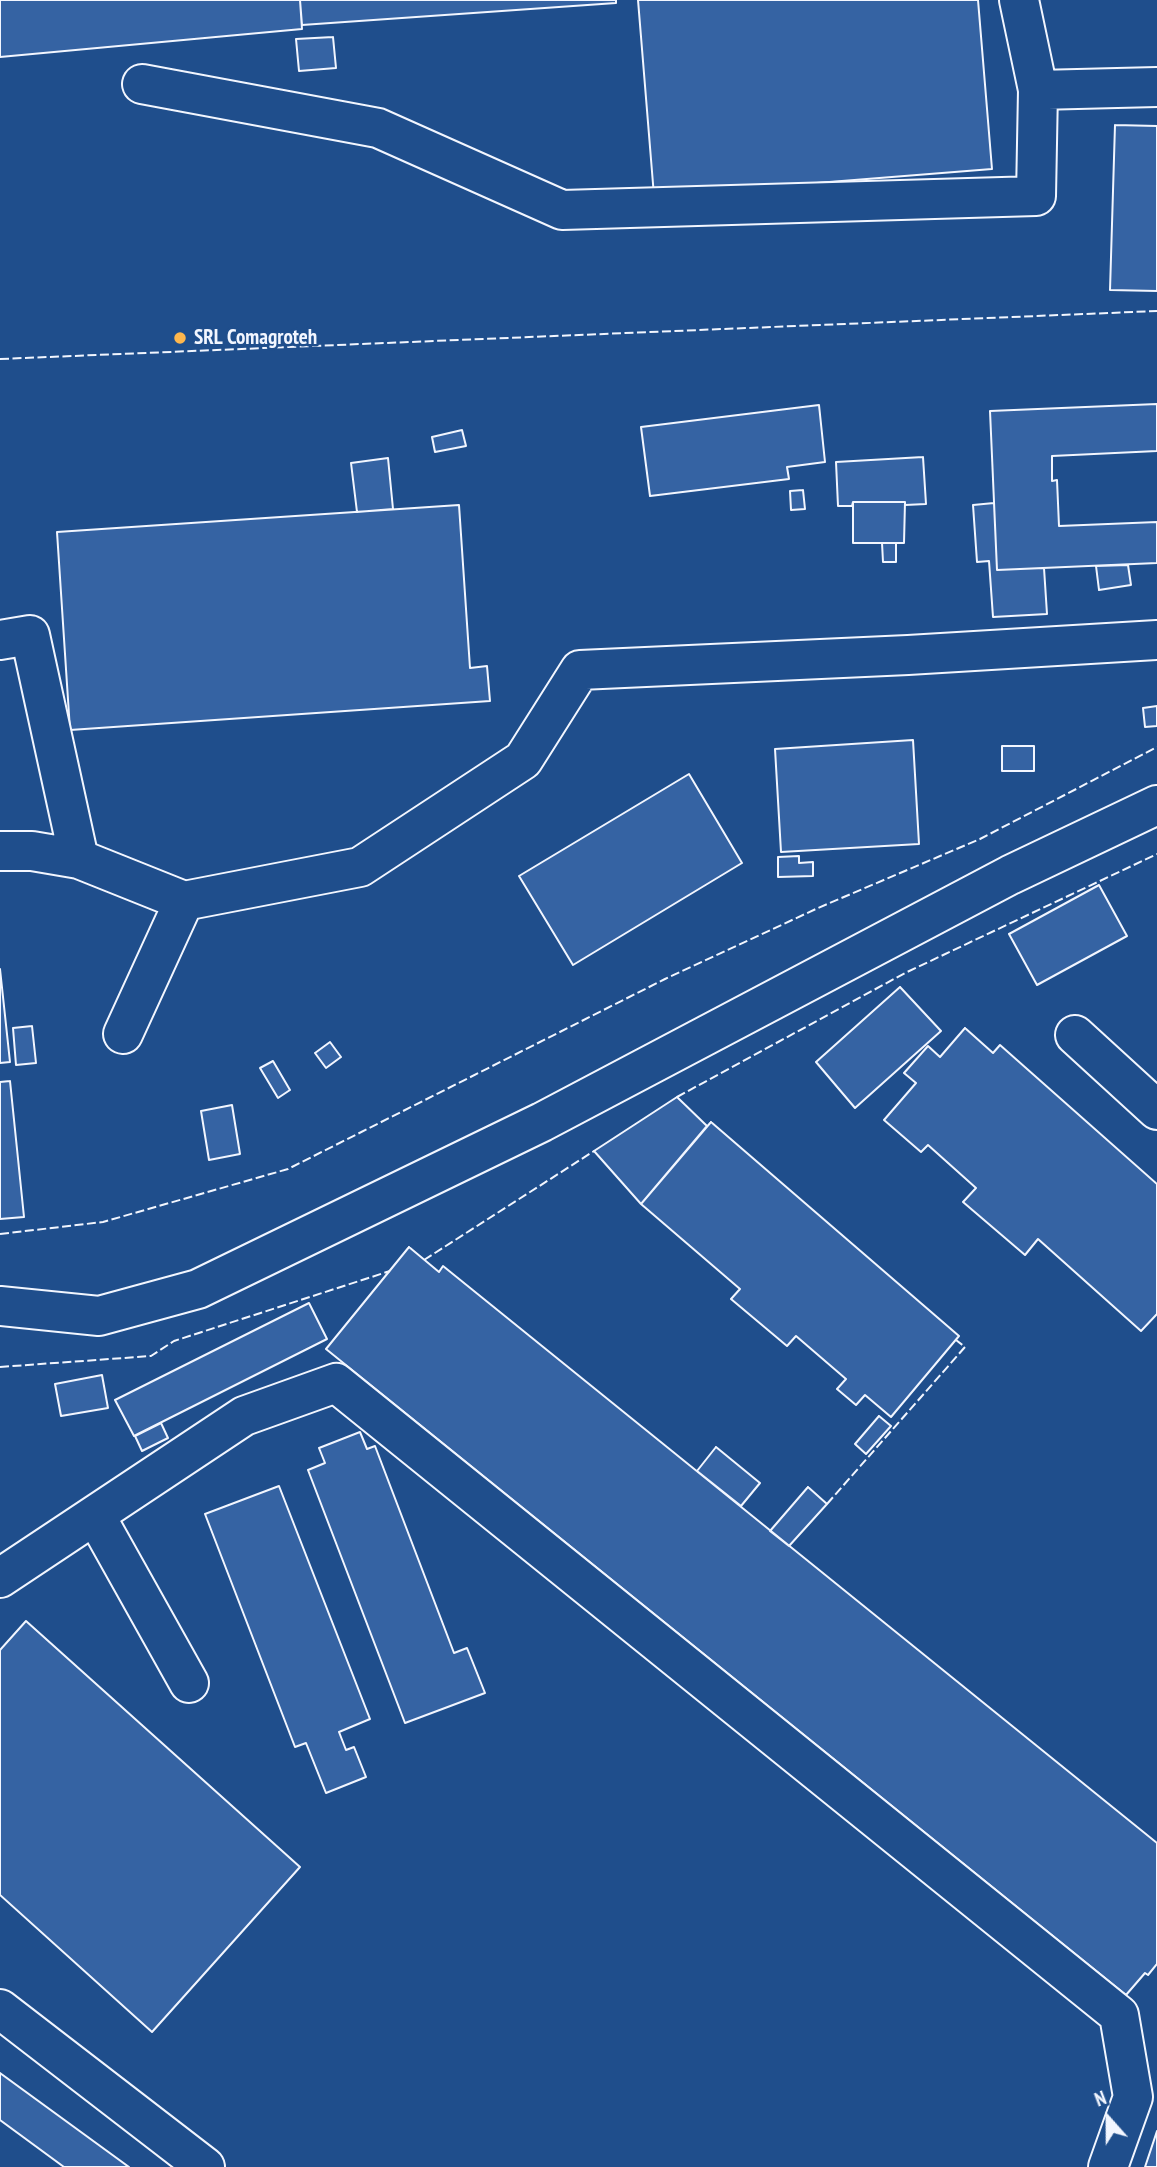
<!DOCTYPE html>
<html>
<head>
<meta charset="utf-8">
<style>
  body { margin:0 }
  #map { position:relative; width:1157px; height:2167px; overflow:hidden; background:#1f4e8c; font-family:"PT Sans Narrow",sans-serif }
  canvas { display:block }
  .north { position:absolute; left:1073px; top:2083px; width:70px; height:70px; -webkit-text-stroke:5px #1f4e8c; paint-order:stroke; rotate:339deg; font-size:19px; font-weight:700; line-height:28px; text-align:center; color:#f2f6ff }
  .north::after { content:''; display:block; margin:auto; width:24px; height:32px; background:#f2f6ff; clip-path:polygon(50% 0,100% 100%,50% 72%,0 100%) }
</style>
</head>
<body>
<div id="map">
<canvas width="1157" height="2167"></canvas>
<div class="north">N</div>
</div>
<script>
const ctx = document.querySelector('canvas').getContext('2d');
ctx.lineJoin = 'round';
function paint(path, color) {
  ctx.fillStyle = color;
  ctx.fill(path, 'evenodd');
}
function shape(rows) {
  const path = new Path2D();
  for (const r of rows) {
    path.moveTo(r[0], r[1]);
    for (let i = 2; i < r.length; i += 2) path.lineTo(r[i], r[i + 1]);
  }
  return path;
}
function strokePath(path, color, width, dash) {
  ctx.strokeStyle = color;
  ctx.lineWidth = width;
  ctx.lineCap = dash ? 'butt' : 'round';
  ctx.setLineDash(dash || []);
  ctx.stroke(path);
}
function drawText(font, color, halo, rows, align = 'center') {
  ctx.font = font + ' "PT Sans Narrow",sans-serif';
  ctx.lineWidth = 5;
  ctx.setLineDash([]);
  ctx.textBaseline = 'middle';
  ctx.strokeStyle = halo;
  ctx.fillStyle = color;
  for (const [text, x, y, turn = 0] of rows) {
    ctx.save();
    ctx.translate(x, y);
    ctx.rotate((+turn || 0) * Math.PI / 180);
    ctx.textAlign = isNaN(turn) ? turn : align;
    if (halo) ctx.strokeText(text, 0, 0);
    ctx.fillText(text, 0, 0);
    ctx.restore();
  }
}
const building = shape([
  [0,0,300,0,302,29,0,57,0,0],
  [300,0,616,0,616,3,302,25,300,0],
  [638,0,978,0,992,169,654,196,638,0],
  [333,37,336,68,299,71,296,39,333,37],
  [1115,125,1157,126,1157,291,1110,290,1115,125],
  [1157,404,1157,451,1052,456,1052,481,1057,480,1059,526,1157,522,1157,563,997,570,990,411,1157,404],
  [819,405,825,462,787,467,789,479,650,496,641,427,819,405],
  [462,430,466,446,435,452,432,437,462,430],
  [923,457,926,504,905,505,905,502,853,502,852,506,838,506,836,462,923,457],
  [388,458,393,509,357,512,351,463,388,458],
  [803,490,805,509,791,510,790,491,803,490],
  [853,502,905,502,904,543,853,543,853,502],
  [994,503,997,570,1044,568,1047,614,993,617,989,561,977,562,973,505,994,503],
  [459,505,470,668,487,666,490,701,70,730,57,532,459,505],
  [882,543,896,543,896,562,883,562,882,543],
  [1128,565,1131,585,1099,590,1096,566,1128,565],
  [1157,706,1157,726,1145,727,1143,708,1157,706],
  [913,740,919,844,781,852,775,749,913,740],
  [1002,746,1034,746,1034,771,1002,771,1002,746],
  [689,774,742,863,573,965,519,876,689,774],
  [799,856,799,863,813,862,813,876,778,877,778,857,799,856],
  [1099,885,1127,936,1037,985,1009,934,1099,885],
  [0,969,10,1062,0,1063,0,969],
  [900,987,941,1031,855,1108,816,1062,900,987],
  [32,1026,36,1063,16,1065,13,1028,32,1026],
  [965,1028,993,1053,1000,1045,1157,1184,1157,1314,1141,1331,1038,1239,1025,1255,963,1202,976,1188,928,1145,921,1152,884,1120,916,1083,904,1073,928,1046,940,1057,965,1028],
  [330,1042,341,1057,326,1068,315,1053,330,1042],
  [273,1061,290,1090,278,1098,260,1068,273,1061],
  [10,1081,24,1217,0,1219,0,1082,10,1081],
  [677,1097,707,1126,641,1204,594,1151,677,1097],
  [232,1105,240,1154,209,1160,201,1111,232,1105],
  [711,1122,959,1336,891,1417,865,1395,856,1405,837,1389,846,1379,796,1336,787,1346,731,1299,740,1289,641,1204,711,1122],
  [409,1247,439,1272,443,1266,1157,1843,1157,1964,1148,1975,1145,1973,1126,1995,326,1349,409,1247],
  [309,1303,327,1339,134,1436,115,1400,309,1303],
  [102,1375,108,1408,61,1416,55,1384,102,1375],
  [879,1416,891,1426,866,1454,855,1444,879,1416],
  [161,1423,168,1438,142,1451,135,1436,161,1423],
  [360,1432,367,1449,375,1446,454,1653,467,1648,485,1693,405,1723,308,1470,325,1463,319,1448,360,1432],
  [716,1447,760,1483,741,1506,697,1471,716,1447],
  [279,1486,370,1719,339,1732,346,1750,354,1747,366,1777,326,1793,306,1743,295,1747,205,1514,279,1486],
  [808,1487,827,1504,789,1546,770,1531,808,1487],
  [26,1621,300,1867,152,2032,0,1895,0,1650,26,1621],
  [0,2073,129,2167,64,2167,0,2120,0,2073],
  [1157,2131,1157,2167,1145,2167,1157,2131]
]);
const minor = shape([
  [1019,0,1038,90,1157,87],
  [142,84,378,128,562,210,1036,196,1038,90],
  [0,640,30,635,79,859],
  [0,851,32,851,79,859,184,901,360,867,523,760,580,670,908,655,1157,640],
  [123,1034,184,901],
  [1075,1035,1157,1110],
  [0,1306,99,1316,198,1289,542,1122,1010,875,1157,805],
  [95,1515,189,1683],
  [0,1578,244,1416,336,1383,1119,2015,1133,2097,1108,2167],
  [0,2009,205,2167]
]);
const fence = shape([
  [0,359,1157,311],
  [677,1097,905,973,1157,854],
  [0,1234,103,1222,288,1169,665,979,818,908,980,839,1157,747],
  [424,1260,594,1151],
  [0,1367,151,1356,174,1341,390,1271],
  [827,1504,965,1347,956,1340]
]);
const markers = [
  [180,338,7,"#ffb74d"]
];
const poiNames = [
  ["SRL Comagroteh",194,338]
];
paint(building, '#3563a3');
strokePath(building, '#f2f6ff', 2);
strokePath(minor, '#f2f6ff', 42);
strokePath(minor, '#1f4e8c', 38);
strokePath(fence, '#f2f6ff', 2, [9, 3.5]);
for (const [x, y, r, color] of markers) {
  const dot = new Path2D();
  dot.arc(x, y, r, 0, 2 * Math.PI);
  ctx.fillStyle = color;
  ctx.fill(dot);
  strokePath(dot, '#1f4e8c', 2.5);
}
drawText('bold 21px', '#f2f6ff', '#1f4e8c', poiNames, 'left');
</script>
</body>
</html>
